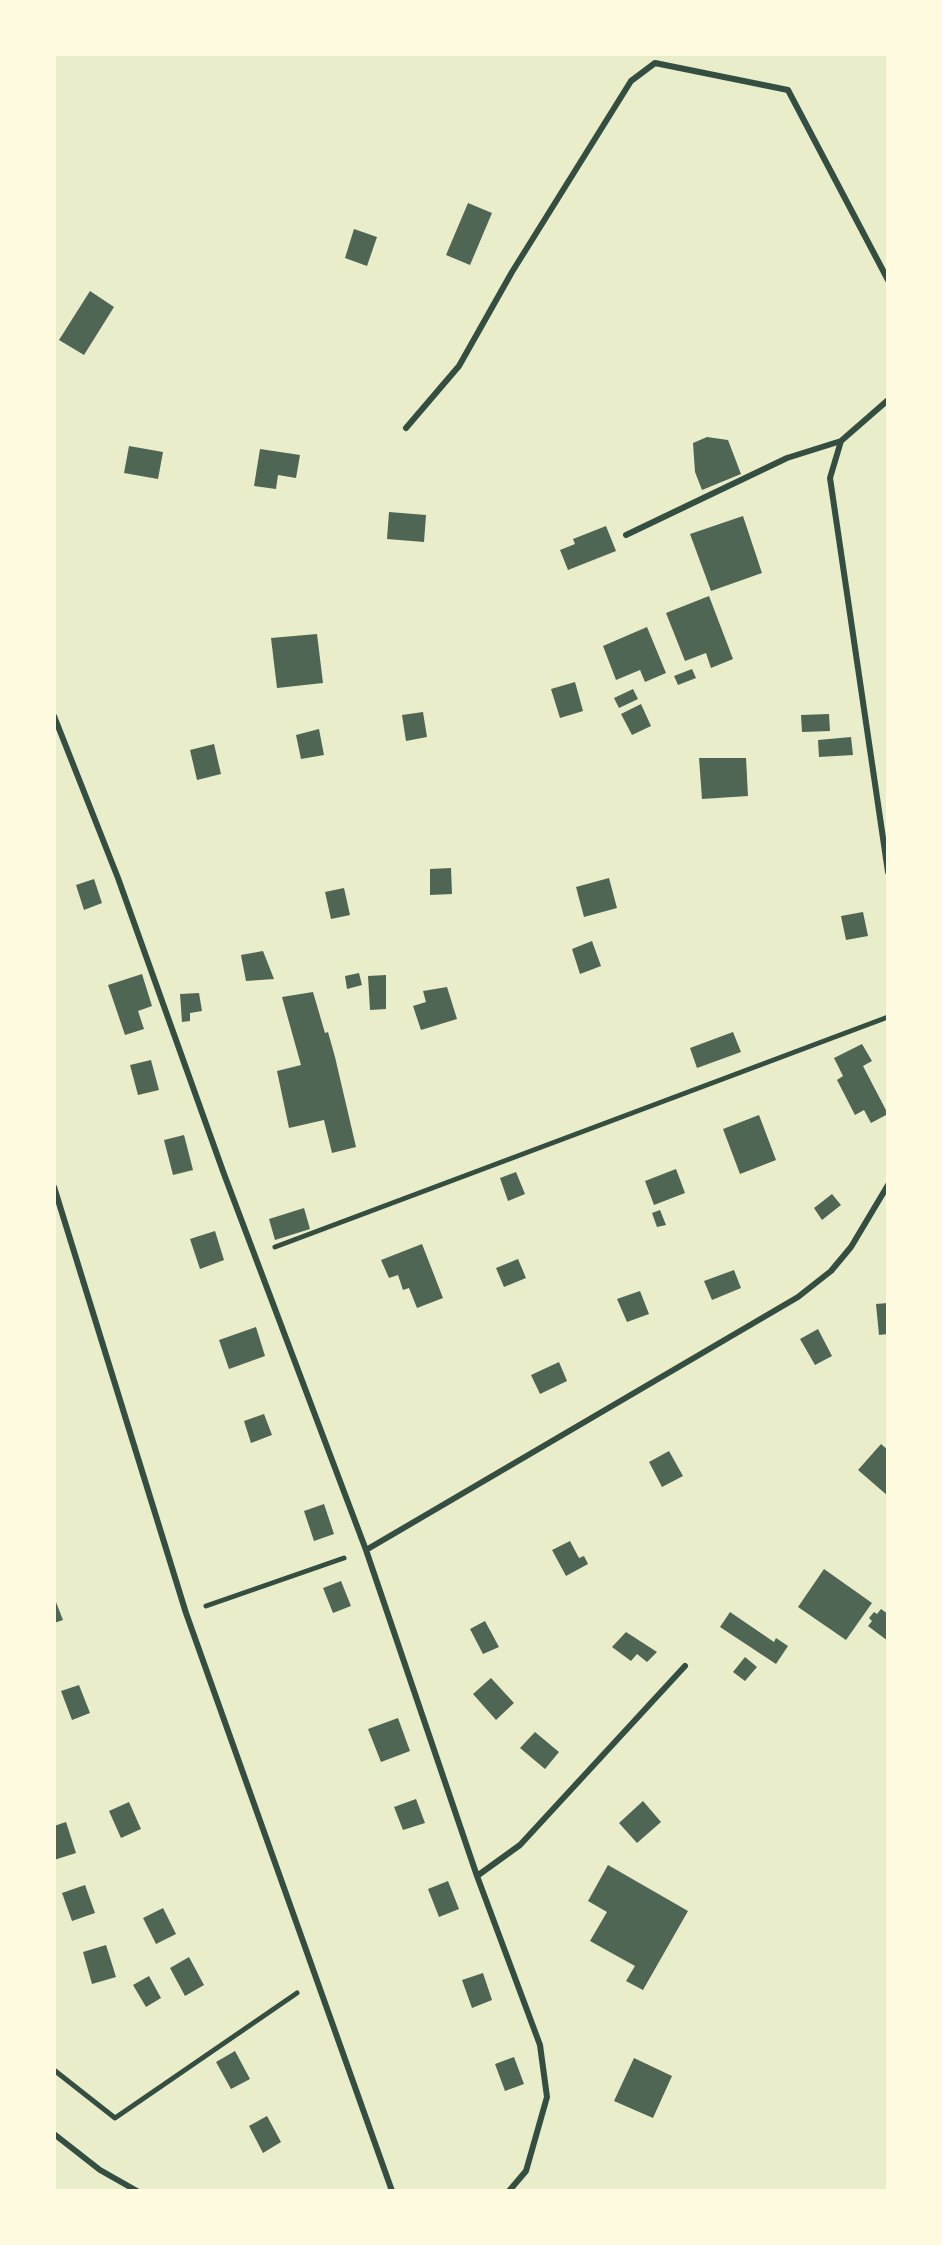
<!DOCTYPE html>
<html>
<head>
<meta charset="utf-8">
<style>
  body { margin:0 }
  #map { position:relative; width:942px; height:2245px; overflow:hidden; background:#e9edc9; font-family:"Exo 2",sans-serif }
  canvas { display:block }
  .frame { position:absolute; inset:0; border:56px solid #fefae0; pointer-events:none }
</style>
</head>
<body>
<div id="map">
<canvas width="942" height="2245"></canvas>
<div class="frame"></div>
</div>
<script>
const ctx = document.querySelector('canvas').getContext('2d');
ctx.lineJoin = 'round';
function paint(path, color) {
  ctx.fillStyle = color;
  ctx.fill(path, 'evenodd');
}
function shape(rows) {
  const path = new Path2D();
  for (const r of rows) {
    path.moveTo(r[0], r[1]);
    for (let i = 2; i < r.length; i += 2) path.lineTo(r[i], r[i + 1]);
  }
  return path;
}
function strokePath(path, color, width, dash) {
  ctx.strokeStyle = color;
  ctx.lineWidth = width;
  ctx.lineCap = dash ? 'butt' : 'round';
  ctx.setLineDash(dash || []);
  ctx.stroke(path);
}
const building = shape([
  [468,203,492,213,470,265,446,255],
  [354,229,377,237,367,266,345,258],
  [90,291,114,307,84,355,59,340],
  [707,437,728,440,741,474,702,490,695,472,693,443],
  [129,446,163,452,158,479,124,473],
  [260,449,300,455,296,478,278,475,276,489,254,486],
  [389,512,426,515,424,542,387,539],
  [743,516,762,573,711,591,690,534],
  [606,526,616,551,568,570,560,550,575,544,573,539],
  [709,596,733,659,711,668,706,653,685,661,666,613],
  [647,627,666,673,645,682,640,670,616,680,603,646],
  [317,634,323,683,277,688,271,638],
  [692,669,696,678,678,685,674,676],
  [575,682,583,711,560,718,551,689],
  [633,689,638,699,619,708,614,698],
  [641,704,651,726,632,735,621,714],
  [423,712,427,737,406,741,402,715],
  [829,714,830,731,802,732,801,715],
  [319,729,324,755,301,759,296,735],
  [851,737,853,755,819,757,818,740],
  [214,744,221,774,197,780,190,750],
  [699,758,746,758,748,796,702,799],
  [451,868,452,894,430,895,430,869],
  [609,878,617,908,584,917,576,887],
  [94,879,102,903,84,910,76,885],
  [344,888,350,915,331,919,325,892],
  [863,912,868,936,846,940,841,916],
  [592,941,601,966,580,974,572,949],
  [263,951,274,979,246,981,241,955],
  [359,973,362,985,347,989,345,976],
  [142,974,152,1006,138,1011,144,1029,125,1035,108,985],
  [386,975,386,1009,370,1010,368,976],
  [447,987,457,1019,421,1030,413,1006,426,1002,423,991],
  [313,992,325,1033,328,1032,335,1057,356,1147,332,1153,324,1120,289,1128,277,1071,301,1065,282,997],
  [199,993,202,1011,190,1013,190,1021,182,1022,180,994],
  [733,1032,741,1052,697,1068,690,1048],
  [862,1044,872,1061,863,1066,888,1114,871,1123,864,1110,855,1115,837,1080,843,1076,834,1058],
  [151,1060,159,1090,138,1095,130,1065],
  [759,1115,776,1160,740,1174,723,1129],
  [184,1135,193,1170,173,1175,164,1140],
  [676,1169,685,1193,654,1205,645,1181],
  [516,1172,525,1194,508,1201,500,1178],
  [832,1194,841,1205,822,1220,814,1208],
  [304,1208,310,1229,275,1240,269,1219],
  [660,1210,666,1225,657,1227,652,1213],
  [215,1231,224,1260,200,1269,190,1239],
  [422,1244,443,1298,417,1308,409,1288,403,1290,398,1275,389,1278,381,1260],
  [518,1259,526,1278,504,1287,496,1268],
  [734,1270,741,1288,712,1300,704,1281],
  [640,1291,649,1314,627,1322,617,1299],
  [888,1303,888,1334,879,1335,876,1304],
  [256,1327,265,1356,229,1369,219,1340],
  [818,1329,832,1356,815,1365,800,1339],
  [559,1362,567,1381,540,1394,531,1375],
  [264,1414,272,1435,251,1443,244,1421],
  [881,1444,888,1450,888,1496,858,1470],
  [669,1451,683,1476,662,1487,649,1462],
  [324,1504,334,1534,314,1541,304,1511],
  [570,1541,579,1558,584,1556,588,1564,566,1576,552,1550],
  [824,1569,872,1603,846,1640,798,1607],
  [341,1581,351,1606,333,1613,323,1588],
  [54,1597,63,1620,54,1623],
  [881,1609,888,1614,888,1641,868,1626,872,1621,869,1618,874,1612,877,1614],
  [730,1612,774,1642,776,1638,788,1646,776,1664,720,1627],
  [485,1621,499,1647,483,1654,470,1629],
  [626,1632,657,1652,647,1662,637,1654,631,1661,612,1647],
  [745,1657,757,1667,745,1681,733,1672],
  [491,1678,514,1703,496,1720,473,1694],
  [79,1685,90,1713,72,1720,61,1691],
  [398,1718,410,1751,381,1762,368,1729],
  [535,1732,559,1752,545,1769,520,1748],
  [416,1799,425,1823,403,1830,394,1807],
  [643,1801,661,1822,637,1843,619,1823],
  [129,1802,141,1829,121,1838,109,1811],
  [66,1822,76,1853,54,1860,54,1826],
  [608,1865,688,1911,643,1990,626,1981,635,1966,590,1941,607,1912,588,1901],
  [448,1881,459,1909,439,1917,428,1889],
  [85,1885,95,1913,72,1921,62,1893],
  [163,1908,176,1934,156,1944,143,1918],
  [106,1945,116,1977,92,1984,83,1952],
  [189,1957,204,1985,185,1996,170,1968],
  [483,1973,492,2000,472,2008,462,1980],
  [149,1976,161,1998,146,2007,133,1985],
  [235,2051,250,2079,231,2089,216,2062],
  [514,2057,524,2084,505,2091,495,2064],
  [634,2058,672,2076,653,2118,614,2101],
  [267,2116,281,2142,263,2153,249,2126]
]);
const path = shape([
  [275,1247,888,1017],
  [206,1606,344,1558],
  [54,2070,115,2118,297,1993]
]);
const service = shape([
  [888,400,841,441,830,478,888,872],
  [406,428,459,366,512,272,631,81,655,63,788,90,888,280],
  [626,535,787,458,841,441],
  [54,716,118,878,224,1174,366,1550,798,1297,831,1271,851,1247,888,1185],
  [54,1187,186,1613,392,2191],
  [366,1550,477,1876,540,2045,547,2097,526,2171,509,2191],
  [477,1876,520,1845,685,1666],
  [54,2134,100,2170,137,2191]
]);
paint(building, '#4f6655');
strokePath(path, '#344e41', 5);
strokePath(service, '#344e41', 6);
</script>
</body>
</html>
